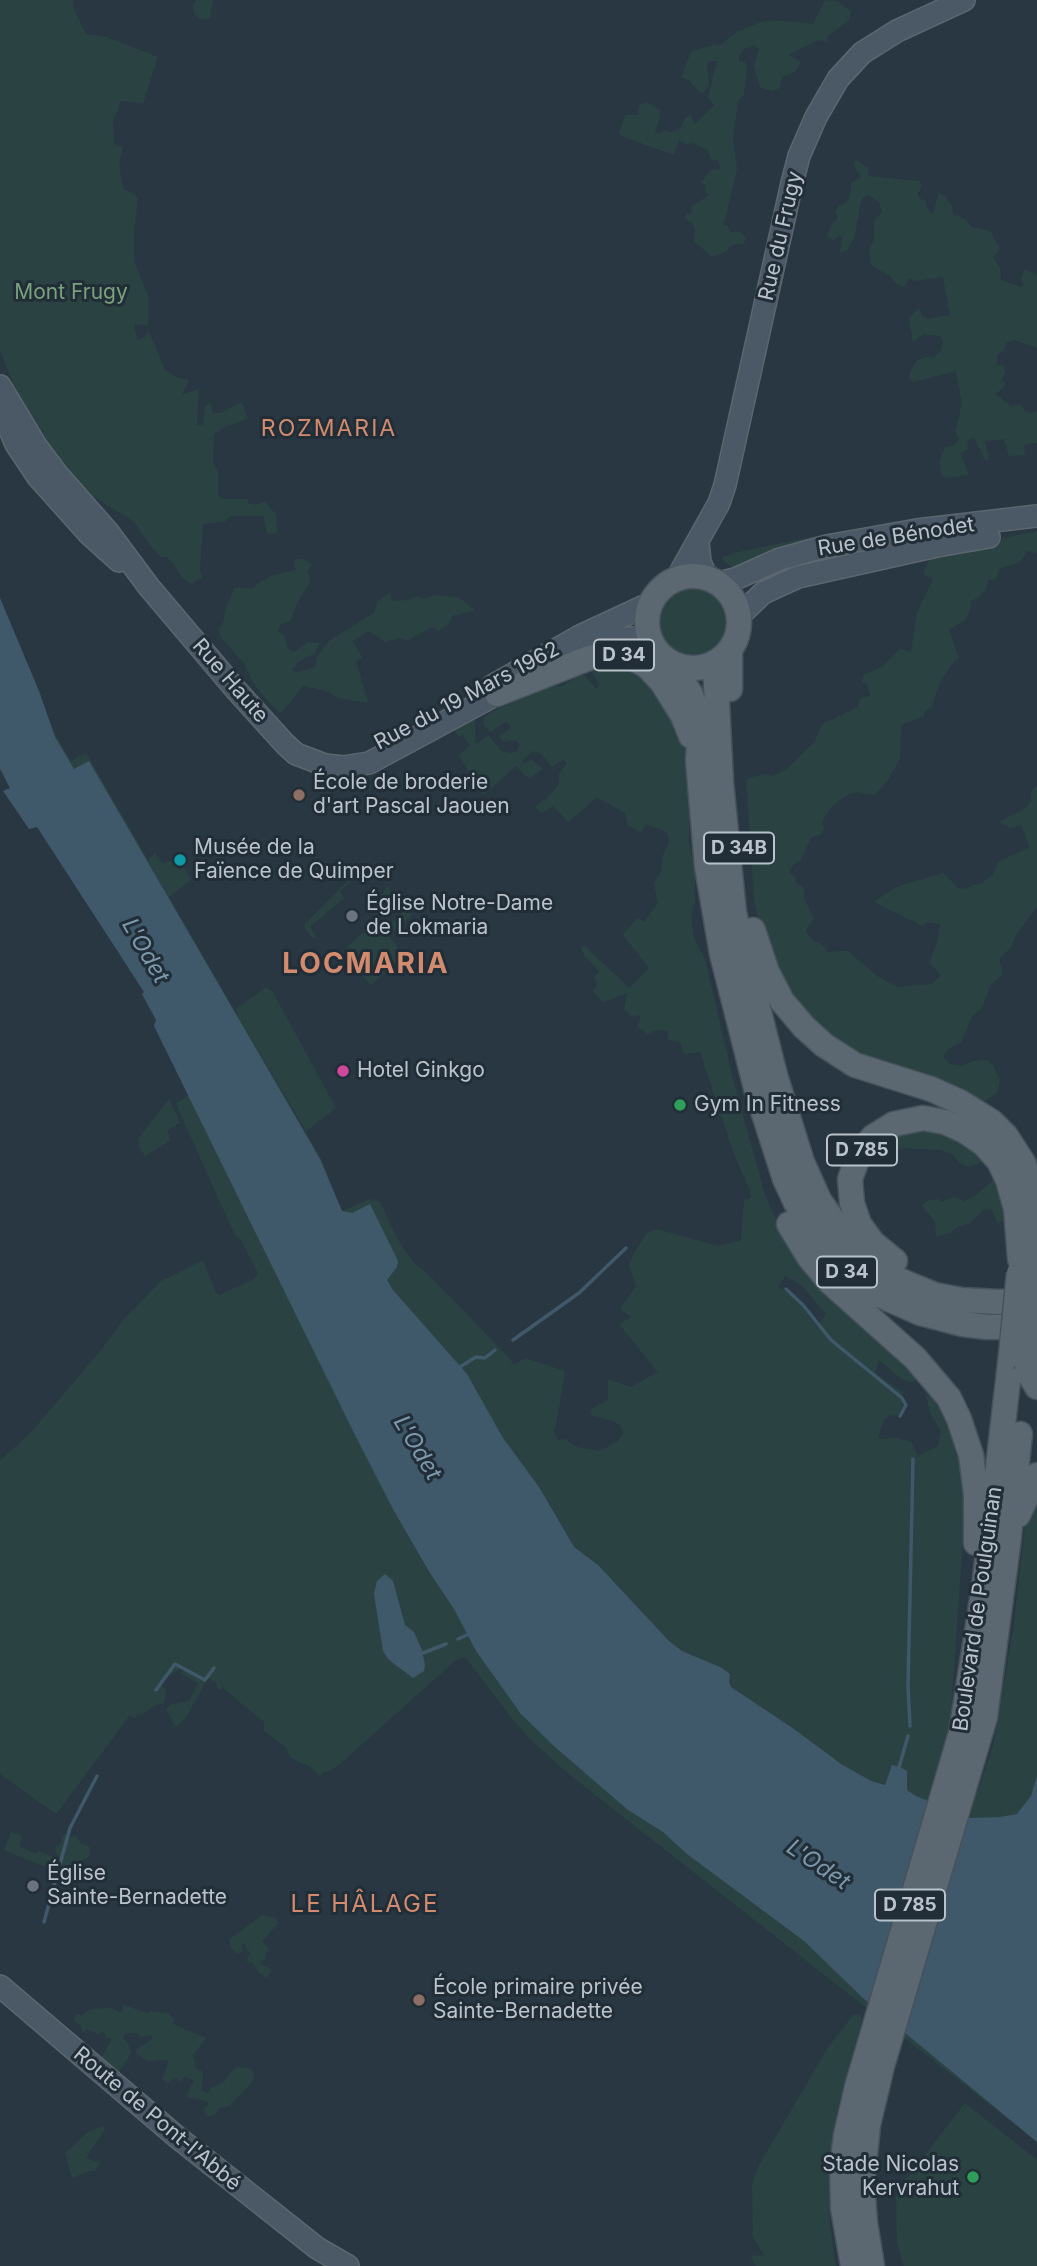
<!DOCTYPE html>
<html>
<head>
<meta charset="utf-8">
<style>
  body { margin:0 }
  canvas { display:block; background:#283742 }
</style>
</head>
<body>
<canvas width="1037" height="2266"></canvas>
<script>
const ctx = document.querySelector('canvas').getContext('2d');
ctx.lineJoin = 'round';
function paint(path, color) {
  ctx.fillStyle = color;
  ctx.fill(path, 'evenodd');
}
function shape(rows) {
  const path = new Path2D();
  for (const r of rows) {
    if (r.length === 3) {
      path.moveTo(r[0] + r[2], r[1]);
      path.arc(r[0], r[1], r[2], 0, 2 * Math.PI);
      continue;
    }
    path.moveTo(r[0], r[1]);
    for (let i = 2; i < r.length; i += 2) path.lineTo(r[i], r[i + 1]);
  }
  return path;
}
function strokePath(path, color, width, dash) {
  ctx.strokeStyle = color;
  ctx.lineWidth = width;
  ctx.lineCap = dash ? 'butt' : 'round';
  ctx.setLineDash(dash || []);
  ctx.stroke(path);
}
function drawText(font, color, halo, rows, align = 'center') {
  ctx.font = font + ' Inter,sans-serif';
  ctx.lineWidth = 6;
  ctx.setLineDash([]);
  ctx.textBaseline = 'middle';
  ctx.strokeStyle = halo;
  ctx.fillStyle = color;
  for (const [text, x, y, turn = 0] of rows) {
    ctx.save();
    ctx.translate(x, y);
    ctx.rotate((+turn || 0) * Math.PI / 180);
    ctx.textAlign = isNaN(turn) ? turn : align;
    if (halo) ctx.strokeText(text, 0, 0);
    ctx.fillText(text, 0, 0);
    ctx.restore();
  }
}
const green = shape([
  [0,0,73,0,74,11,86,34,106,37,158,57,143,103,121,101,113,121,114,145,123,147,119,164,123,189,134,194,138,199,134,231,134,261,149,299,148,325,134,324,137,340,143,338,149,332,165,370,176,377,189,380,182,394,199,389,197,425,203,425,205,407,210,402,213,413,221,413,241,402,248,418,225,427,214,434,213,462,218,472,218,495,221,499,248,499,248,503,256,505,265,502,276,514,277,533,267,534,264,516,230,516,226,521,203,524,200,569,202,577,191,584,182,577,174,564,167,557,161,557,150,545,133,521,83,490,72,479,22,403,4,361,0,349],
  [196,0,213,0,210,18,202,20,194,14,193,4],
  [825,0,837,1,851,12,850,19,827,37,827,42,818,40,788,55,801,62,796,71,782,77,780,88,772,91,760,87,754,66,759,49,754,45,744,49,739,56,739,62,745,62,747,69,744,94,738,101,733,139,737,169,724,224,728,226,730,232,741,232,746,239,743,244,734,244,725,252,712,257,694,241,695,228,692,223,684,218,687,214,691,214,692,206,709,195,705,192,705,185,701,182,711,170,721,169,718,161,711,159,708,150,693,143,686,144,679,140,674,155,624,137,619,134,623,121,626,115,638,115,639,105,646,102,660,110,659,121,655,130,656,133,660,134,664,130,671,132,679,130,686,117,691,115,694,125,714,105,708,97,717,61,710,61,707,65,709,86,701,94,689,80,681,77,691,52,715,44,719,46,738,31,761,22,773,20,813,24],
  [855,160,869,168,868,176,920,181,922,187,917,194,920,199,925,200,928,210,933,214,939,193,945,196,952,206,953,214,966,220,971,227,990,231,1000,249,993,258,1000,268,1001,280,1020,287,1024,284,1021,279,1025,269,1037,275,1037,348,1014,340,1006,343,1004,350,997,354,997,365,1004,366,1005,373,1001,381,1005,383,1004,387,995,394,1011,406,1021,405,1024,410,1030,413,1037,411,1037,443,1024,445,1025,455,1009,456,1004,439,985,442,989,459,985,460,974,437,967,440,968,449,960,453,969,475,946,478,941,474,940,461,945,447,953,446,959,441,956,431,962,403,956,371,913,382,909,378,910,372,917,360,926,357,933,358,941,351,943,341,940,336,923,334,913,342,909,318,916,310,920,309,922,316,928,319,950,315,943,277,914,281,909,278,904,287,896,284,890,276,871,265,869,250,874,239,874,221,882,212,879,202,867,194,861,201,855,235,847,250,840,253,842,235,833,240,827,236,833,222,836,221,838,216,835,213,839,206,847,202,851,193,851,183,861,177,854,166],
  [1037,531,1037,553,1027,551,1021,562,1000,568,996,579,988,580,986,589,979,597,971,601,970,611,965,620,949,630,959,658,951,665,940,682,932,706,925,711,924,716,901,725,900,759,887,781,875,795,857,792,847,795,830,808,822,822,824,829,821,834,811,838,801,860,793,865,789,872,796,878,796,883,804,888,804,899,814,918,805,931,812,939,826,948,827,952,848,951,877,976,897,987,932,984,941,975,929,963,938,939,940,924,926,922,923,926,876,903,875,901,896,887,943,873,958,888,964,889,973,885,980,884,993,875,998,862,1030,847,1021,825,1010,828,999,822,1026,808,1031,801,1031,791,1037,786,1037,907,1018,932,1010,948,999,959,1003,974,990,986,982,1008,972,1016,961,1042,948,1049,943,1057,950,1064,962,1066,973,1061,988,1060,992,1064,1000,1079,998,1091,990,1098,979,1103,866,1059,816,1028,767,959,754,900,746,779,763,774,773,776,787,769,815,741,822,724,858,707,860,699,870,696,867,684,862,682,864,675,882,667,900,649,911,652,917,613,933,580,923,574,930,557,982,543],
  [821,535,821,538,735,570,722,559,723,557,739,552],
  [295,559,303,559,312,564,308,572,310,582,296,605,291,621,280,624,278,632,284,635,288,649,294,652,308,642,320,643,315,653,298,662,292,670,297,672,315,667,317,657,329,641,374,613,378,602,384,596,390,593,392,601,409,600,416,596,424,599,435,595,458,597,475,610,452,616,448,625,438,631,433,627,408,640,398,638,386,642,369,631,352,641,362,657,356,661,368,703,339,698,323,690,303,686,281,713,269,703,253,683,244,663,222,639,218,629,223,624,226,607,235,587,252,589,261,581,273,575,296,570,294,566],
  [692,623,36],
  [0,599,56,736,71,761,86,753,148,860,155,853,162,863,172,861,172,865,179,870,184,868,191,880,169,897,238,1017,236,1009,266,987,272,991,336,1108,306,1131,240,1019,321,1159,342,1211,370,1199,380,1202,399,1242,413,1262,429,1275,511,1360,514,1365,525,1358,565,1371,556,1425,553,1430,558,1440,566,1439,576,1447,600,1451,618,1441,623,1434,622,1427,614,1421,591,1415,591,1409,608,1400,608,1380,631,1387,658,1372,619,1324,632,1317,620,1309,636,1286,629,1265,635,1251,647,1233,657,1229,718,1246,741,1240,744,1201,751,1198,750,1190,735,1157,700,1052,684,1054,680,1042,668,1040,668,1031,655,1030,648,1034,638,1027,641,1015,631,1016,624,1009,627,993,603,1002,593,992,593,989,597,986,594,978,599,971,584,955,581,948,584,945,629,988,649,968,623,935,637,918,644,922,658,903,654,883,661,871,663,855,669,842,667,832,646,824,641,832,636,830,628,826,625,813,597,797,568,822,553,806,542,813,535,807,547,798,559,784,559,774,567,763,564,759,552,767,540,753,532,751,522,761,526,763,531,760,543,768,529,779,516,766,483,795,459,755,470,746,463,735,458,736,454,730,475,719,475,744,489,736,501,751,512,753,517,751,520,744,516,740,504,742,499,736,511,728,507,721,490,732,483,724,484,717,498,709,550,686,562,686,583,674,596,689,600,685,589,668,611,665,628,668,643,676,681,728,686,745,691,773,693,809,689,823,689,843,695,866,695,900,691,916,694,939,705,959,733,1079,765,1195,780,1228,822,1289,913,1374,916,1380,912,1382,903,1380,879,1360,875,1373,902,1392,904,1403,898,1415,888,1416,884,1419,878,1439,898,1438,911,1442,918,1456,938,1446,941,1431,929,1411,926,1393,939,1408,954,1442,956,1456,960,1458,963,1497,962,1553,951,1711,947,1736,928,1795,971,1817,973,1804,993,1747,1013,1631,1025,1526,1037,1489,1037,1958,703,1758,85,841],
  [785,1276,801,1285,826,1314,817,1327,796,1298,778,1287],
  [350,879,352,880,339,892,344,898,310,927,316,936,312,938,305,928,305,924],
  [387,886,412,915,388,935,404,955,371,985,347,959,350,955,345,949,378,918,384,925,388,922,390,924,402,913,390,898,383,903,380,899],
  [192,1087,1037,2142,570,1775,533,1742,514,1721,465,1657,456,1660,341,1763,330,1771,323,1772,320,1776,312,1768,290,1757,286,1747,264,1731,264,1722,222,1687,220,1690,217,1688,216,1683,208,1678,185,1719,176,1727,166,1709,171,1704,189,1701,198,1683,180,1673,185,1669,183,1667,163,1680,159,1684,166,1689,164,1703,156,1705,141,1715,138,1714,134,1719,130,1715,56,1814,0,1774,0,1461,32,1431,102,1349,124,1319,160,1282,203,1260,216,1293,219,1295,254,1279,258,1273,241,1240,235,1235,176,1104,187,1096],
  [169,1099,180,1123,167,1130,171,1140,145,1156,140,1149,138,1139],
  [924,1125,955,1131,976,1144,987,1157,995,1174,1007,1217,998,1224,992,1210,985,1209,969,1224,959,1226,949,1234,936,1236,935,1222,922,1206,927,1201,939,1199,942,1202,953,1197,964,1201,975,1196,992,1181,993,1175,984,1161,969,1167,960,1163,952,1154,940,1150,904,1148,878,1154,872,1150,891,1134],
  [11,1832,22,1836,19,1846,36,1854,38,1851,58,1859,59,1856,55,1851,56,1846,60,1844,64,1834,68,1835,67,1840,75,1835,81,1844,90,1847,89,1857,67,1867,68,1874,64,1880,58,1876,57,1880,46,1875,48,1868,4,1850],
  [262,1915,275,1918,279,1923,262,1941,269,1950,266,1952,266,1958,260,1964,272,1970,267,1978,258,1972,254,1963,246,1961,250,1954,244,1943,241,1946,242,1951,237,1954,231,1948,229,1940],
  [123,2005,148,2013,150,2011,167,2013,175,2019,173,2024,206,2038,193,2055,196,2068,203,2072,202,2091,208,2093,210,2089,225,2081,229,2074,237,2067,248,2068,254,2072,253,2081,229,2106,219,2108,217,2113,211,2116,206,2116,204,2109,209,2104,206,2101,186,2097,194,2080,185,2077,180,2082,176,2077,167,2083,162,2079,168,2064,167,2060,147,2061,136,2053,137,2049,152,2039,152,2035,140,2037,138,2033,125,2033,123,2039,127,2041,131,2053,119,2072,114,2071,102,2060,102,2056,112,2039,107,2038,104,2032,97,2034,88,2029,83,2033,80,2024,73,2020,77,2014,82,2015,91,2009,112,2008,122,2013],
  [853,2015,860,2015,862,2020,837,2111,829,2170,830,2225,836,2266,756,2266,751,2256,764,2255,753,2237,752,2185,758,2167,827,2049],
  [965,2103,1037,2160,1037,2266,904,2266,903,2264,897,2242,896,2193],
  [102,2126,105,2129,86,2158,101,2163,94,2171,89,2171,72,2178,65,2153,88,2132]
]);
const water = shape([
  [0,598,39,691,55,737,74,769,89,761,320,1159,342,1211,352,1213,370,1204,398,1261,397,1267,387,1280,393,1290,467,1374,503,1438,539,1487,574,1547,598,1565,669,1641,682,1651,722,1668,730,1674,729,1682,731,1687,794,1729,841,1764,871,1781,885,1785,892,1765,900,1767,907,1771,907,1790,916,1796,971,1818,1000,1817,1017,1814,1031,1796,1037,1776,1037,2142,864,1999,804,1941,687,1854,663,1832,628,1810,555,1747,521,1714,476,1651,454,1609,430,1573,394,1511,355,1435,154,1026,156,1020,142,994,144,992,37,827,29,829,3,791,10,788,0,769],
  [385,1574,393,1581,405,1625,414,1632,422,1650,425,1665,424,1671,413,1678,389,1660,383,1651,374,1594,377,1581]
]);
const stream = shape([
  [786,1289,803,1305,831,1340,902,1398,906,1405,900,1416],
  [513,1340,579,1293,626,1248],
  [458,1368,476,1357,485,1358,495,1350],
  [458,1639,469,1634],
  [423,1653,446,1644],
  [156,1690,175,1664,205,1680,214,1668],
  [910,1726,908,1686,913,1459],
  [898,1771,908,1736],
  [44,1922,70,1828,97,1776]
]);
const secondary = shape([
  [0,386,36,446,57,474,108,532,149,587,237,691,285,744,296,754,325,765,343,767,369,763,512,686],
  [2,411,16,444,38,477,89,534,119,561],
  [698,542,700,562,707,578],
  [677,578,719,503,725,485,792,183,799,156,816,117,838,79,862,53,897,31,964,0],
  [719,583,735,579,780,559,827,546,917,530,1037,516],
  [739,616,763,593,798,577,937,546,989,537],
  [565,657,606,640,631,638,650,640],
  [492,686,580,636,651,603],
  [0,1986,177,2137,317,2248,348,2266]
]);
const primary = shape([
  [693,622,46],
  [730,651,730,689],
  [715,663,721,782,734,913,775,1075,802,1162,819,1200,851,1246,888,1275,906,1283,935,1295,962,1300,998,1302,1037,1300],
  [672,664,690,693,697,711,700,732,698,760,707,867,722,954,757,1092,785,1179,796,1203,831,1256,851,1276,877,1294,920,1313,962,1324,987,1327,1035,1327],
  [497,694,589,658,610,654,629,656,647,666,662,682,683,716,691,736],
  [753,930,767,972,782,1001,804,1027,824,1045,855,1065,931,1089,960,1102,992,1122,1006,1136,1024,1164,1031,1186,1036,1233,1035,1271],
  [789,1224,809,1257,830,1282,915,1358,949,1398,959,1419,971,1455,976,1494,976,1543],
  [895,1261,873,1243,859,1224,852,1203,850,1179,859,1154,873,1137,894,1124,923,1118,945,1122,965,1131,984,1144,999,1161,1008,1180,1016,1209,1020,1259],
  [1027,1370,1037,1387],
  [1018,1515,1037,1475],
  [853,2266,843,2208,842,2166,846,2135,857,2087,961,1733,984,1587,1011,1355],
  [872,2266,865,2223,862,2184,868,2125,882,2066,985,1717,1008,1545,1020,1434]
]);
const primaryBridge = shape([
  [1011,1355,1019,1273],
  [1027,1370,1035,1271]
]);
const markers = [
  [299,795,7,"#8d6e63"],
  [180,860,7,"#0f9aa8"],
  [352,916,7,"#6b7280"],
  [343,1071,7,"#d1479c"],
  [680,1105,7,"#2e9e5b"],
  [33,1886,7,"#6b7280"],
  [419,2000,7,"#8d6e63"],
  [973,2177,7,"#2e9e5b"]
];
const shields = [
  [624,655,60],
  [739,848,70],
  [862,1150,70],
  [847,1272,60],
  [910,1905,70]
];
const shieldNames = [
  ["D 34",624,655],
  ["D 34B",739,848],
  ["D 785",862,1150],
  ["D 34",847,1272],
  ["D 785",910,1905]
];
const streetNames = [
  ["Rue du Frugy",781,236,-77],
  ["Rue de Bénodet",896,537,-9],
  ["Rue Haute",230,681,49],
  ["Rue du 19 Mars 1962",467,696,-28],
  ["Boulevard de Poulguinan",978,1609,-82],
  ["Route de Pont-l'Abbé",157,2119,40]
];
const parkNames = [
  ["Mont Frugy",71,293]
];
const poiNames = [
  ["École de broderie",313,783],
  ["d'art Pascal Jaouen",313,807],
  ["Musée de la",194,848],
  ["Faïence de Quimper",194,872],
  ["Église Notre-Dame",366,904],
  ["de Lokmaria",366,928],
  ["Hotel Ginkgo",357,1071],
  ["Gym In Fitness",694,1105],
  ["Église",47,1874],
  ["Sainte-Bernadette",47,1898],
  ["École primaire privée",433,1988],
  ["Sainte-Bernadette",433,2012],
  ["Stade Nicolas",959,2165,"right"],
  ["Kervrahut",959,2189,"right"]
];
const neighbourhoodNames = [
  ["ROZMARIA",329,429]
];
const waterNames = [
  ["L'Odet",145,951,60],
  ["L'Odet",417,1448,59],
  ["L'Odet",818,1865,34]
];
const quarterNames = [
  ["LE HÂLAGE",365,1905]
];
const districtNames = [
  ["LOCMARIA",366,965]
];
paint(green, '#2a4342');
paint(water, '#3f586a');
strokePath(stream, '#3f586a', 3.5);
strokePath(secondary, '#5b666f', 24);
strokePath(primary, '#46525b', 27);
strokePath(secondary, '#4b5865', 21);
strokePath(primary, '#5b6872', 24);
strokePath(primaryBridge, '#46525b', 27, []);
strokePath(primaryBridge, '#5b6872', 24);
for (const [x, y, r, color] of markers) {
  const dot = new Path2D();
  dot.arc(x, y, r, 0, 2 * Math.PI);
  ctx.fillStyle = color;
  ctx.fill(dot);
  strokePath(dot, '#212e37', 2.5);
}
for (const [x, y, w] of shields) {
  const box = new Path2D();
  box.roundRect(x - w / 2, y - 15.5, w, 31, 5);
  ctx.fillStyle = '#212e37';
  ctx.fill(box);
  strokePath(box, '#bac3cc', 2);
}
drawText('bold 19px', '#bac3cc', null, shieldNames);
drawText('21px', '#bac3cc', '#212e37', streetNames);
drawText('21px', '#79a17c', '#212e37', parkNames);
drawText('21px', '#bac3cc', '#212e37', poiNames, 'left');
ctx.letterSpacing = '2px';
drawText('23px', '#d28b6e', '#212e37', neighbourhoodNames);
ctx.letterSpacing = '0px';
drawText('italic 23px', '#7c98ad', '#212e37', waterNames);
ctx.letterSpacing = '2px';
drawText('24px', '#d28b6e', '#212e37', quarterNames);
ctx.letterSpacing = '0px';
ctx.letterSpacing = '2px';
drawText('bold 28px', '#d28b6e', '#212e37', districtNames);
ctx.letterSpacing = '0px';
</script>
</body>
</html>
